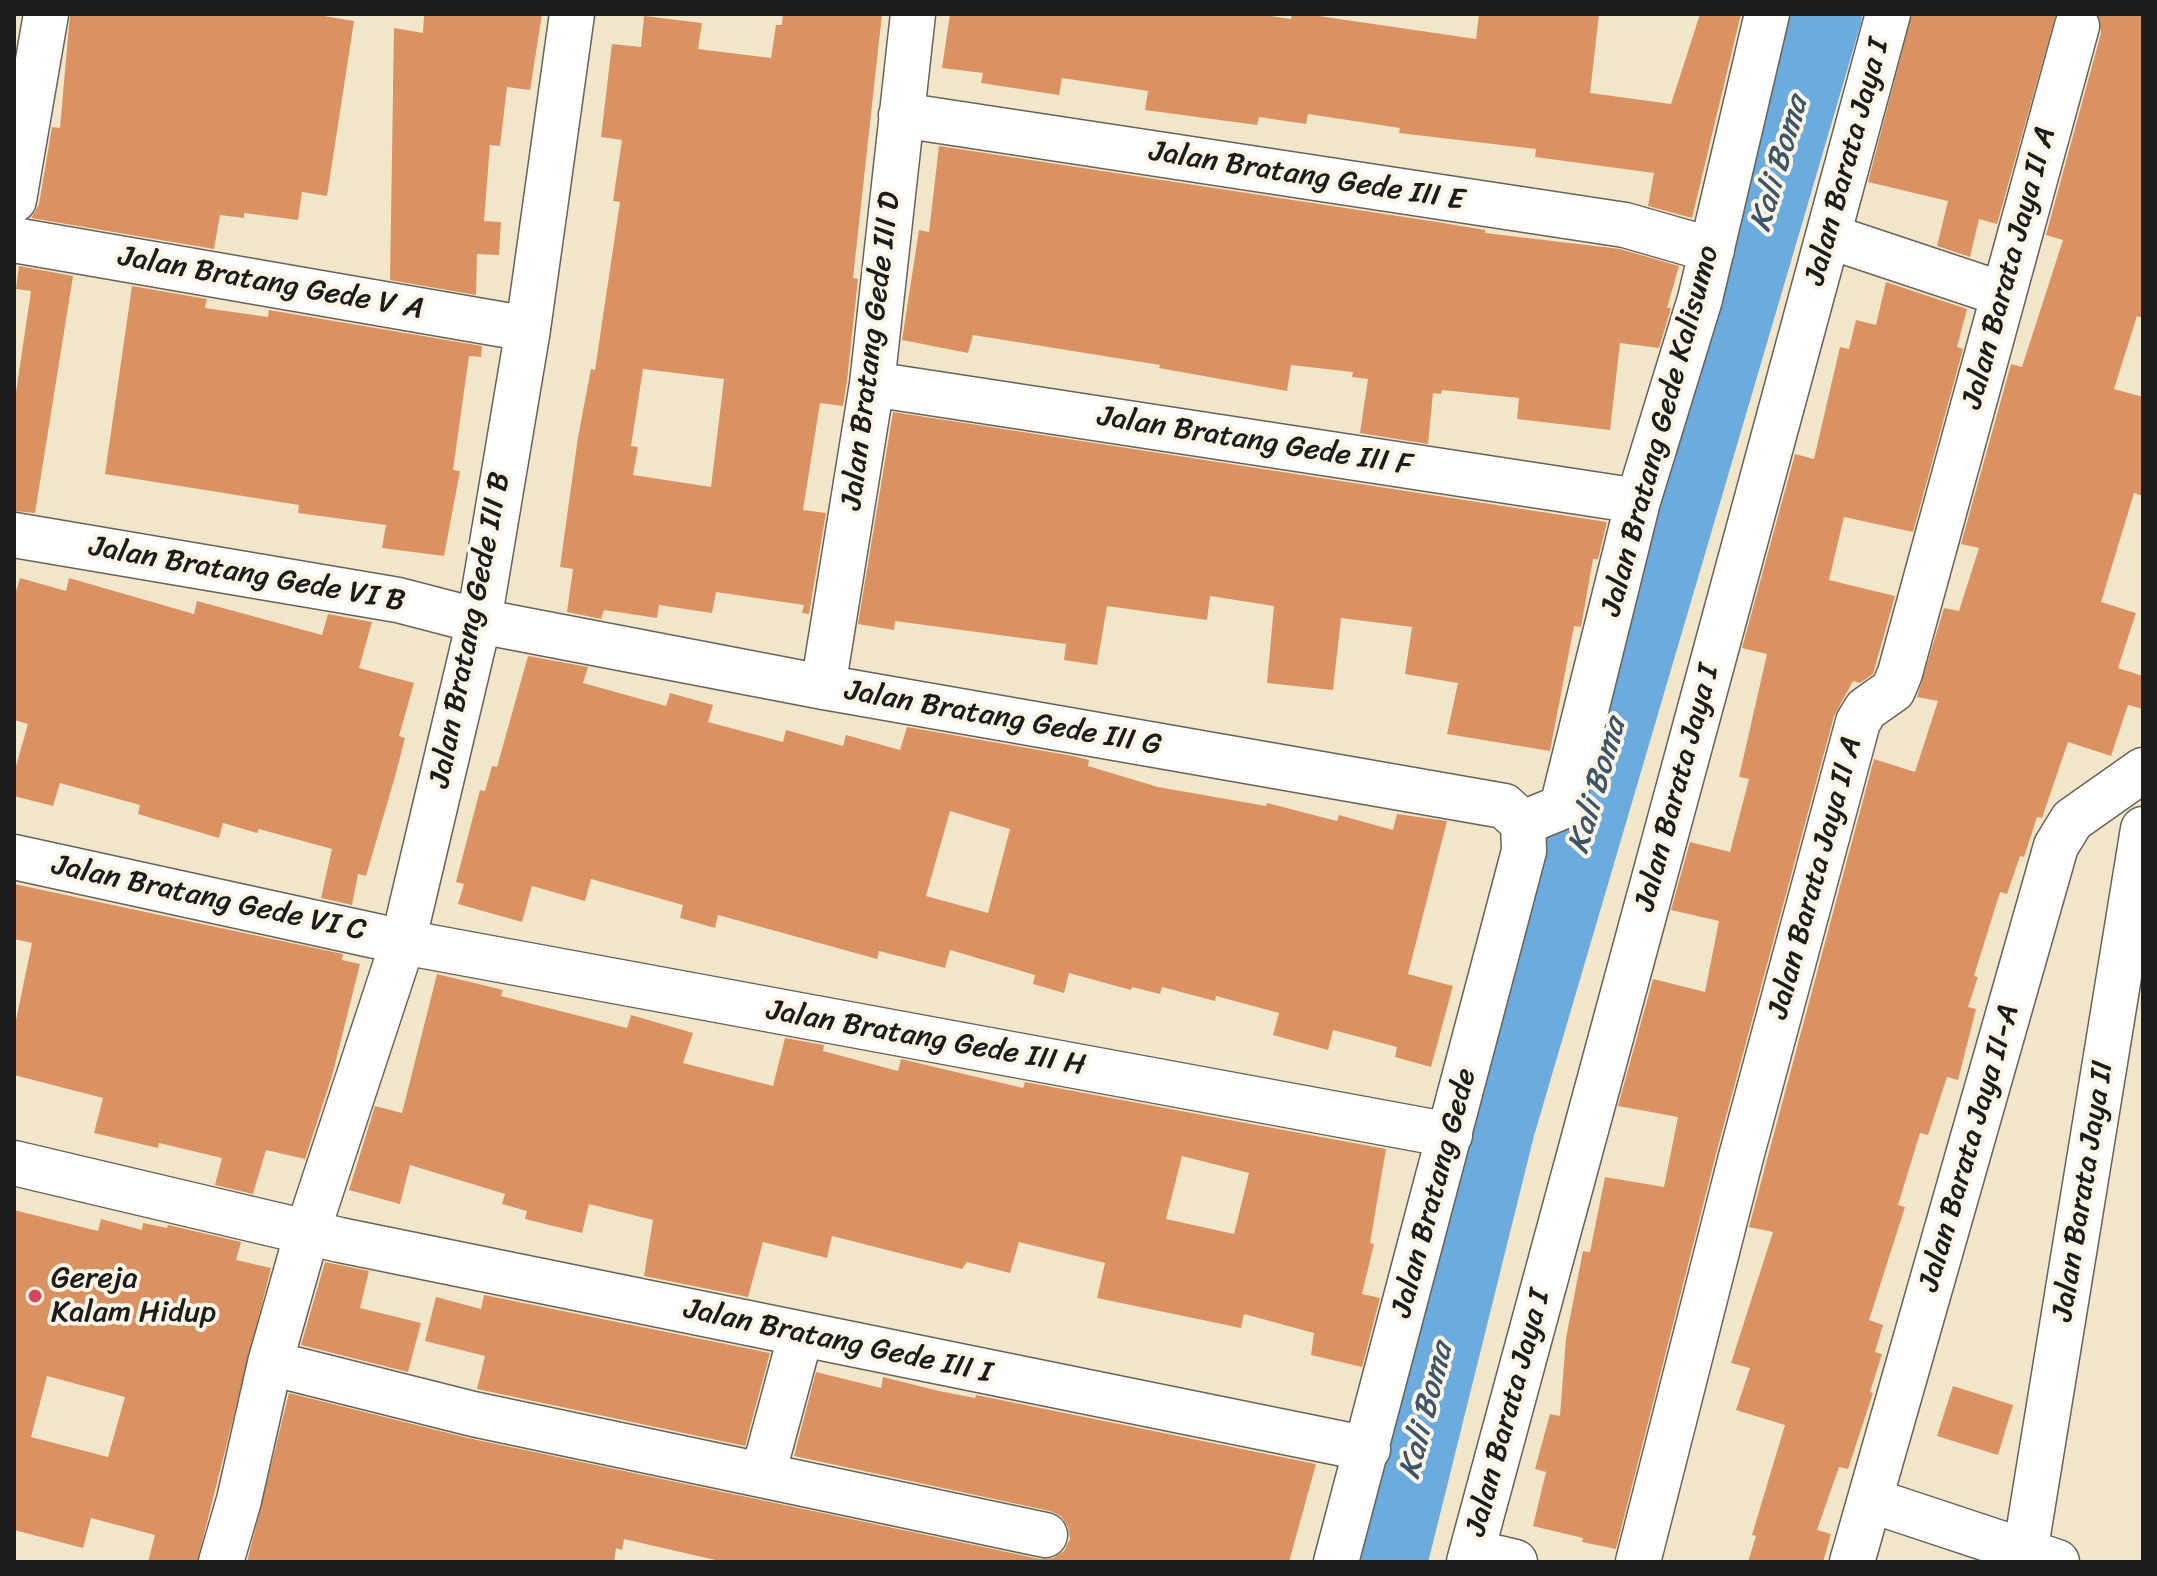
<!DOCTYPE html>
<html>
<head>
<meta charset="utf-8">
<style>
  body { margin:0 }
  #map { position:relative; width:2157px; height:1576px; overflow:hidden; background:#f2e6ca; font-family:Sriracha,sans-serif }
  canvas { display:block }
  .frame { position:absolute; inset:0; border:16px solid #1c1c1c; pointer-events:none }
</style>
</head>
<body>
<div id="map">
<canvas width="2157" height="1576"></canvas>
<div class="frame"></div>
</div>
<script>
const ctx = document.querySelector('canvas').getContext('2d');
ctx.lineJoin = 'round';
function shape(rows) {
  const path = new Path2D();
  for (const r of rows) {
    path.moveTo(r[0], r[1]);
    for (let i = 2; i < r.length; i += 2) path.lineTo(r[i], r[i + 1]);
  }
  return path;
}
function strokePath(path, color, width, dash) {
  ctx.strokeStyle = color;
  ctx.lineWidth = width;
  ctx.lineCap = dash ? 'butt' : 'round';
  ctx.setLineDash(dash || []);
  ctx.stroke(path);
}
function paint(path, color) {
  ctx.fillStyle = color;
  ctx.fill(path, 'evenodd');
}
function drawText(font, color, halo, rows, align = 'center') {
  ctx.font = font + ' Sriracha,sans-serif';
  ctx.lineWidth = 8;
  ctx.setLineDash([]);
  ctx.textBaseline = 'middle';
  ctx.strokeStyle = halo;
  ctx.fillStyle = color;
  for (const [text, x, y, turn = 0] of rows) {
    ctx.save();
    ctx.translate(x, y);
    ctx.rotate((+turn || 0) * Math.PI / 180);
    ctx.textAlign = isNaN(turn) ? turn : align;
    if (halo) ctx.strokeText(text, 0, 0);
    ctx.fillText(text, 0, 0);
    ctx.restore();
  }
}
const river = shape([
  [1389,1562,1497,1127,1824,14]
]);
const building = shape([
  [70,14,312,14,354,21,327,196,302,192,298,220,244,213,244,218,220,215,214,249,31,218,39,204,52,127,60,128],
  [424,14,542,14,530,90,507,87,500,146,490,145,484,221,501,222,499,255,477,254,476,295,390,280,394,28,423,33],
  [783,14,882,14,853,278,858,279,847,381,843,406,820,403,803,510,826,513,809,614,802,613,804,605,716,592,712,613,659,605,657,618,604,610,601,619,567,612,573,569,560,567,578,437,591,369,595,370,620,202,613,201,622,140,601,137,612,44,641,47,644,16,702,23,698,49,771,58,776,25,782,25],
  [643,369,724,379,711,487,633,475,638,447,631,446],
  [950,14,1257,14,1291,19,1292,14,1305,14,1476,39,1479,14,1599,14,1590,93,1671,104,1700,14,1741,14,1692,218,1648,206,1654,173,1535,157,1536,149,1399,133,1400,128,1308,114,1306,124,1259,117,1257,125,1145,110,1148,91,1062,78,1059,95,981,83,983,73,942,68],
  [1912,14,2056,14,1997,224,1979,219,1970,257,1937,246,1948,201,1868,182],
  [2098,14,2143,14,2143,318,2137,316,2114,389,2143,397,2143,496,2134,493,2101,602,2136,613,2118,668,2143,676,2143,709,2128,705,2111,756,2068,742,2042,818,2037,817,2024,857,2020,856,2007,894,2000,892,1974,976,1978,977,1968,1007,1976,1009,1958,1080,1947,1077,1928,1135,1920,1133,1898,1205,1905,1207,1869,1320,1883,1325,1875,1352,1882,1354,1870,1392,1873,1393,1848,1469,1839,1467,1817,1530,1831,1534,1823,1562,1748,1562,1756,1536,1752,1535,1785,1425,1736,1410,1750,1368,1731,1363,1773,1232,1749,1227,1874,759,1915,772,1938,701,1917,697,1944,608,1959,611,1979,548,1961,544,2011,364,2022,367,2063,240,2046,235,2101,33],
  [939,146,1437,222,1485,230,1485,233,1620,249,1679,266,1667,308,1671,308,1659,348,1620,343,1610,430,1517,419,1519,398,1442,390,1441,394,1433,393,1428,444,1360,433,1368,379,1352,377,1353,372,1291,365,1287,391,1159,368,1160,365,973,335,968,353,902,340,919,230,929,232],
  [19,266,73,276,35,513,14,511,14,406,31,291,16,289],
  [1886,282,1967,309,1957,347,1963,349,1913,532,1844,517,1829,580,1895,596,1873,674,1860,683,1853,681,1834,716,1717,1150,1616,1549,1582,1542,1583,1538,1533,1526,1546,1472,1535,1469,1550,1414,1560,1416,1566,1338,1583,1251,1590,1252,1605,1177,1664,1187,1678,1117,1618,1106,1653,979,1705,992,1719,921,1671,910,1690,842,1730,852,1749,779,1739,777,1767,654,1742,648,1795,454,1814,459,1840,347,1849,349,1856,320,1876,325],
  [132,286,207,299,205,308,268,317,269,310,482,346,481,357,469,356,453,470,460,471,444,556,382,548,386,525,298,513,299,505,105,474],
  [893,412,1607,522,1598,559,1593,559,1581,627,1574,626,1550,751,1447,734,1458,683,1405,674,1412,627,1341,618,1333,690,1267,683,1274,606,1210,596,1207,620,1107,606,1097,665,1064,660,1066,644,895,621,894,630,858,624],
  [20,578,66,591,69,578,194,614,197,601,322,635,328,614,372,622,359,668,414,683,399,736,405,738,396,773,366,876,358,874,352,905,321,898,332,849,259,829,257,833,223,823,219,838,138,814,140,805,60,783,53,806,14,796,14,773,28,724,14,720,14,598],
  [528,656,588,667,583,683,666,706,670,693,713,705,708,722,783,742,786,730,843,746,846,735,900,750,907,727,1073,756,1089,760,1088,766,1158,787,1266,806,1267,803,1337,821,1339,815,1393,830,1397,814,1447,821,1408,974,1453,986,1431,1067,1395,1057,1397,1047,1333,1030,1328,1050,1273,1035,1279,1013,1216,996,1215,1001,1162,987,1160,994,1132,987,1131,990,1069,973,1064,993,1033,984,1035,975,950,950,945,968,879,951,877,959,718,915,715,928,680,918,683,905,591,879,585,901,532,886,522,922,458,904,464,884,456,882,480,790,485,791,492,766,497,767],
  [950,811,1010,829,988,913,926,896],
  [14,884,343,954,342,960,360,964,332,1076,305,1159,266,1150,253,1194,215,1185,222,1158,159,1143,158,1148,94,1133,103,1098,14,1075,14,1030,32,943,14,939],
  [437,974,503,990,501,996,627,1028,631,1015,693,1033,683,1063,773,1086,785,1038,824,1045,823,1051,898,1071,901,1059,1023,1088,1025,1082,1386,1149,1370,1243,1374,1244,1362,1294,1380,1298,1362,1367,1311,1355,1314,1333,1244,1314,1241,1328,1097,1298,1105,1263,1019,1242,1010,1273,967,1262,962,1269,832,1236,827,1258,763,1242,748,1297,644,1276,653,1220,589,1204,582,1233,525,1219,527,1211,502,1204,505,1194,410,1165,400,1204,349,1190,375,1106,402,1113],
  [1182,1156,1249,1173,1234,1234,1166,1219],
  [14,1210,98,1231,101,1219,142,1230,143,1223,167,1228,168,1225,241,1242,236,1260,271,1268,197,1562,148,1562,155,1535,91,1518,83,1548,14,1530],
  [47,1376,125,1397,108,1457,31,1437],
  [325,1262,369,1271,360,1308,421,1323,408,1372,301,1345],
  [484,1295,770,1353,745,1446,477,1389,485,1356,425,1341,436,1297,481,1309],
  [816,1372,881,1388,883,1377,939,1391,975,1398,976,1395,1316,1464,1289,1562,724,1562,624,1539,622,1550,616,1548,614,1562,247,1562,289,1393,468,1438,1040,1559,1053,1558,1064,1551,1070,1539,1068,1527,1061,1516,1050,1511,794,1456],
  [1953,1386,2013,1405,1998,1455,1937,1436]
]);
const street = shape([
  [901,115,1625,225,1712,250],
  [14,200,46,14],
  [1828,236,2002,294],
  [14,240,528,329],
  [872,384,1638,501],
  [14,535,398,600,479,621,823,687,1504,806,1523,823],
  [823,687,872,384,913,14],
  [1523,823,1562,807,1638,501,1700,299,1767,14],
  [14,857,403,942,1450,1135],
  [14,1163,340,1240,1368,1449],
  [270,1363,473,1414,1045,1535],
  [763,1474,801,1334],
  [1870,1500,2057,1562],
  [1472,1552,1515,1562],
  [2025,1553,2143,829],
  [221,1562,239,1500,270,1363,307,1233,403,942,479,621,528,329,572,14],
  [1336,1562,1524,851,1523,823],
  [1469,1562,1888,14],
  [1638,1562,1741,1157,1858,722,1866,709,1893,690,1900,673,2077,26],
  [1852,1562,2056,846,2072,820,2143,770]
]);
const markers = [
  [35,1296,8,"#d1495b"]
];
const streetNames = [
  ["Jalan Barata Jaya I",1848,162,-75],
  ["Jalan Bratang Gede III E",1307,177,9],
  ["Jalan Barata Jaya II A",2010,268,-75],
  ["Jalan Bratang Gede V A",271,284,10],
  ["Jalan Bratang Gede III D",872,351,-83],
  ["Jalan Bratang Gede Kalisumo",1661,431,-75],
  ["Jalan Bratang Gede III F",1255,442,9],
  ["Jalan Bratang Gede VI B",247,575,10],
  ["Jalan Bratang Gede III B",471,630,-79],
  ["Jalan Bratang Gede III G",1003,719,10],
  ["Jalan Barata Jaya I",1678,788,-75],
  ["Jalan Barata Jaya II A",1816,878,-75],
  ["Jalan Bratang Gede VI C",209,899,12],
  ["Jalan Bratang Gede III H",926,1039,10],
  ["Jalan Barata Jaya II-A",1970,1148,-74],
  ["Jalan Barata Jaya II",2084,1191,-81],
  ["Jalan Bratang Gede",1435,1193,-75],
  ["Jalan Bratang Gede III I",838,1342,12],
  ["Jalan Barata Jaya I",1509,1413,-75]
];
const poiNames = [
  ["Gereja",51,1279],
  ["Kalam Hidup",51,1313]
];
const waterNames = [
  ["Kali Boma",1780,164,-74],
  ["Kali Boma",1598,786,-74],
  ["Kali Boma",1427,1411,-76]
];
strokePath(river, '#6babde', 76);
paint(building, '#db9262');
strokePath(street, '#676359', 47);
strokePath(street, '#fff', 44);
for (const [x, y, r, color] of markers) {
  const dot = new Path2D();
  dot.arc(x, y, r, 0, 2 * Math.PI);
  ctx.fillStyle = color;
  ctx.fill(dot);
  strokePath(dot, '#fcf5e5', 3);
}
drawText('30px', '#1c1c1c', '#fcf5e5', streetNames);
drawText('30px', '#1c1c1c', '#fcf5e5', poiNames, 'left');
drawText('italic 32px', '#3c556a', '#fcf5e5', waterNames);
</script>
</body>
</html>
